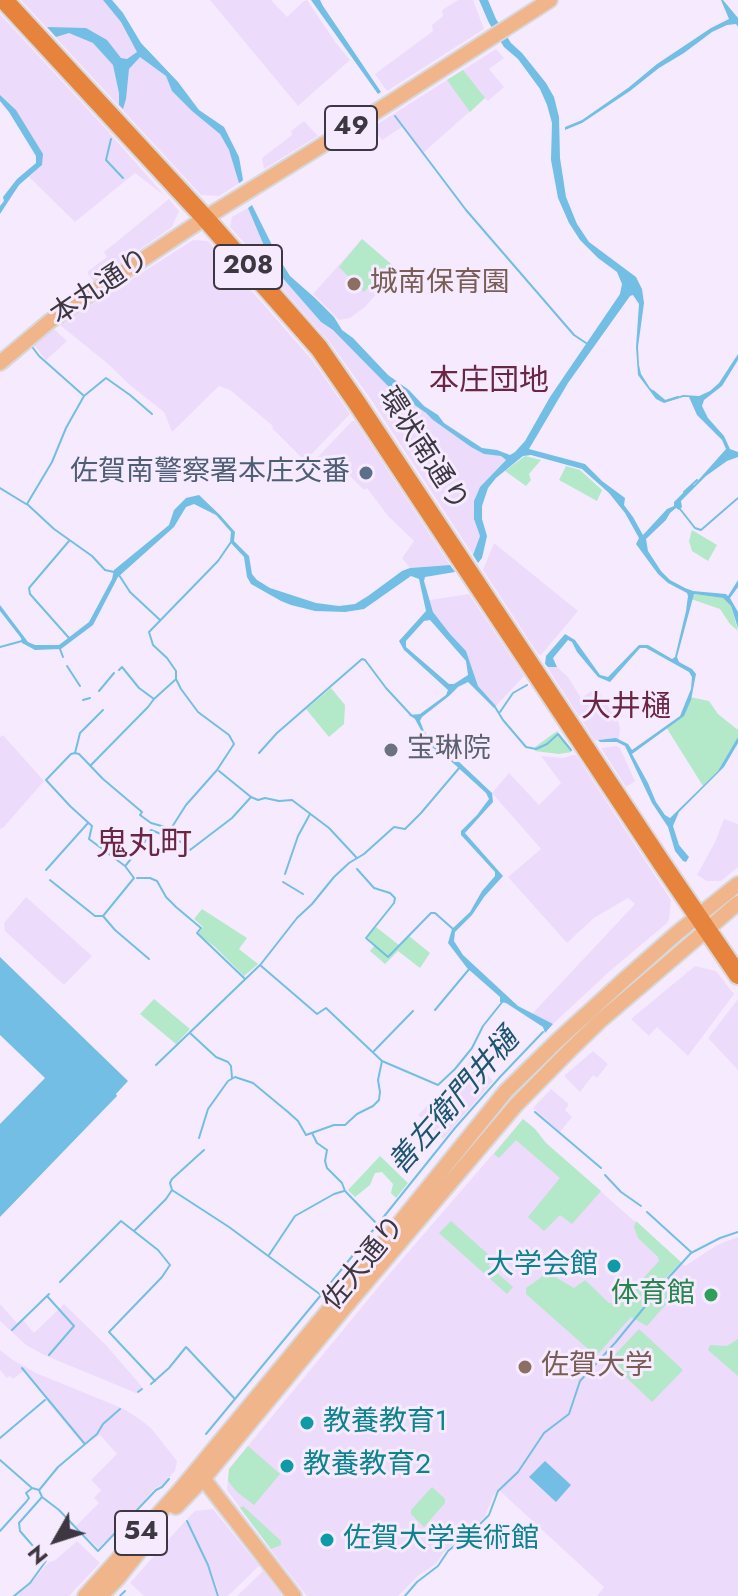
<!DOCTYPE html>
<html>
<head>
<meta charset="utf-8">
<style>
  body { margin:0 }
  #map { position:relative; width:738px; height:1596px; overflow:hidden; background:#f6ebfe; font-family:Jost,sans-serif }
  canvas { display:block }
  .north { position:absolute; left:16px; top:1500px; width:80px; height:80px; -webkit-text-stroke:6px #f6ebfe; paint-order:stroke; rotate:231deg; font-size:22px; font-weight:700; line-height:32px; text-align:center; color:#3c3741 }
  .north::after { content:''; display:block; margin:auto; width:28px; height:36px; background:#3c3741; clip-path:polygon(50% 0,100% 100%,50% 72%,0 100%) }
</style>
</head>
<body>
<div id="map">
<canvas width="738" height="1596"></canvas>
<div class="north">N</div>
</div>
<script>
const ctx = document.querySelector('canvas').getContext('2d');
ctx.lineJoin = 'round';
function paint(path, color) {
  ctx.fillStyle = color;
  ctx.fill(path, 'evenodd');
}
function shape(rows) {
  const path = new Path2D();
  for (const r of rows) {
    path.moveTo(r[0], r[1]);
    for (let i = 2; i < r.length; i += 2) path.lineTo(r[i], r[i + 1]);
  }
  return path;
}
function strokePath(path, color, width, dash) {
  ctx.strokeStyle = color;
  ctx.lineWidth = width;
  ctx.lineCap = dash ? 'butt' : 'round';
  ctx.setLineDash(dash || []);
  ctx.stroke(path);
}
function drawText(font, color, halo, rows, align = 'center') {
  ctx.font = font + ' Jost,"Noto Sans JP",sans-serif';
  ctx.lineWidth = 6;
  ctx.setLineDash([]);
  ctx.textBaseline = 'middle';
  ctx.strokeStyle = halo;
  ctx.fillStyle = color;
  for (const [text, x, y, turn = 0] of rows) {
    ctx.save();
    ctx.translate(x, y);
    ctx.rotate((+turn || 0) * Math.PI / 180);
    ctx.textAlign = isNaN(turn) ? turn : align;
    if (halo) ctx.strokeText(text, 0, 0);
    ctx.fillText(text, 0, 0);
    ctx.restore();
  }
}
const built = shape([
  [21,0,108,0,142,49,199,112,222,130,237,158,241,182,219,196,201,195],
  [210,0,271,0,287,17,304,1,307,0,336,43,350,60,298,106],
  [458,0,473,0,484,29,387,91,375,74,433,31,432,25,443,16,442,10],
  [0,14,107,130,165,196,135,173,75,222,29,177,42,165,16,110,0,95],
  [496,49,504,58,489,69,504,87,488,101,485,98,423,153,402,127,382,140,373,127],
  [304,121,318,136,264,169,262,158,292,135,291,131],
  [169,199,179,211,172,227,94,282,87,272,107,257,104,252],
  [248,208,273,267,321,322,333,330,433,420,471,447,484,454,501,456,506,460,480,487,474,501,474,519,480,536,473,555,370,398,331,344,275,280,273,275,230,227,232,217],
  [362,239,396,268,395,273,365,307,350,318,339,320,313,294],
  [193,240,208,241,313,361,350,414,305,461,272,428,273,426,230,390,219,386,172,432,164,412,131,386,108,364,60,325],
  [54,329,67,341,46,360,34,345],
  [352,421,355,421,450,565,410,568,402,558,414,541,388,516,367,488,364,490,345,471,333,482,312,463],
  [494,543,578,611,541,655,538,654,483,570],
  [469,594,524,676,496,706,478,686,466,651,450,635,433,612,430,600],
  [549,666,557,667,568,677,581,698,596,688,618,721,620,728,619,740,601,739,595,741,547,667],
  [3,735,44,781,3,828,0,829,0,737],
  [617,746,620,748,635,781,626,787,601,748],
  [573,755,576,755,671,900,669,920,666,924,611,970,553,1024,532,1014,635,904,628,898,594,918,567,943,508,877,541,849,492,793,509,773,539,805,561,783,541,756,563,758],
  [724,819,738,824,738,867,721,881,707,881,697,875,715,842],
  [26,897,92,956,64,985,5,931,4,923],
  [695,966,716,971,734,994,688,1056,657,1027,649,1036,631,1019],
  [738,999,738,1070,708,1038],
  [593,1051,608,1064,597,1078,593,1075,580,1092,564,1076],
  [474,1058,493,1081,443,1139,418,1115],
  [551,1089,569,1104,565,1110,572,1117,560,1132,533,1108],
  [523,1119,535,1129,546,1143,685,1266,717,1245,738,1237,738,1596,597,1596,604,1587,500,1491,493,1496,485,1516,472,1530,444,1552,436,1564,419,1575,398,1596,307,1596,280,1562,227,1490,229,1469,380,1285],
  [0,1304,17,1323,22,1319,34,1333,64,1304,106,1345,143,1388,136,1393,44,1355,26,1345,0,1321],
  [0,1350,13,1360,36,1373,124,1409,138,1418,151,1428,177,1461,175,1471,162,1485,154,1489,122,1526,98,1548,76,1526,99,1503,94,1498,101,1490,91,1480,117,1454,100,1435,84,1445,46,1400,48,1397,25,1370,13,1379,10,1376,7,1378,0,1370],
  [213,1509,259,1566,228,1596,220,1596,209,1565,187,1519,195,1511],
  [186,1520,208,1566,217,1596,144,1596,130,1583],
  [77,1541,100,1563,69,1596,15,1596,30,1584,49,1562,54,1561],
  [263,1571,282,1596,237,1596]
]);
const green = shape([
  [463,70,485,98,470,112,447,80],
  [362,239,391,264,364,292,339,267],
  [525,456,541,460,529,474,531,480,526,486,505,471],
  [566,466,580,470,602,490,597,501,559,480],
  [692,530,717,545,708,561,692,551,689,541],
  [694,594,723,598,731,606,738,631,730,624,720,609,691,599],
  [331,688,345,705,344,724,329,737,306,709],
  [690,697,709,701,718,714,738,730,738,740,718,772,703,786,666,727,682,716],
  [557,731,572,752,559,754,535,751,535,747],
  [202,909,247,938,239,949,258,964,244,976,215,947,198,934,203,927,194,919],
  [376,927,399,945,409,936,430,953,420,968,398,951,385,964,370,951,375,945,367,937],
  [154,999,190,1029,176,1044,140,1014],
  [523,1119,535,1129,546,1143,601,1191,572,1224,560,1215,544,1231,528,1217,560,1178,516,1140,499,1158,494,1154],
  [380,1156,408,1183,396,1198,391,1193,393,1184,382,1172,375,1173,370,1185,355,1197,348,1190],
  [451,1221,490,1256,489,1266,513,1287,507,1294,439,1233],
  [636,1221,681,1262,662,1282,674,1295,647,1326,631,1317,596,1356,526,1294,526,1288,539,1279,544,1274,550,1274,574,1288,585,1280,609,1303,620,1304,659,1261,658,1257,638,1238,634,1227],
  [639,1329,683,1370,652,1402,609,1361],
  [738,1339,738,1376,708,1350,710,1345,727,1346],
  [248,1446,280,1474,254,1505,237,1492,228,1481,229,1469],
  [432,1487,445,1499,445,1503,424,1527,411,1514,411,1510],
  [243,1506,281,1541,281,1545,271,1549,240,1508]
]);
const water = shape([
  [103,0,112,0,123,13,141,43,178,82,199,110,224,127,239,157,243,180,241,182,239,183,229,150,220,134,192,111,172,91,166,76,140,57,129,69,126,99,123,109,119,105,119,93,113,65,93,43,69,33,56,37,47,27,86,28,107,40,121,58,127,59,137,52,121,22],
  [311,0,320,0,323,6,381,92,378,94],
  [479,0,488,0,496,19,511,43,522,53,546,83,554,97,559,117,560,158,566,197,577,224,589,242,636,277,642,289,644,303,638,347,639,365,641,374,650,388,665,401,683,395,699,396,710,391,719,383,738,354,738,360,722,386,704,400,702,406,708,418,724,436,730,449,738,452,738,457,727,461,706,476,681,501,682,507,679,510,676,508,670,513,666,520,646,539,648,551,661,571,670,580,685,588,693,591,726,594,728,596,738,580,738,587,730,598,738,612,738,628,731,606,723,598,694,594,677,657,679,662,692,669,696,674,691,700,684,716,632,754,648,783,656,802,665,815,670,818,718,771,738,737,738,743,724,767,679,812,673,826,679,845,689,857,686,862,683,861,675,851,668,827,652,803,625,746,617,742,600,742,598,740,616,738,628,744,632,750,680,716,691,689,692,677,689,672,646,648,640,648,610,682,598,677,577,652,572,642,568,640,553,658,557,667,548,667,545,664,546,656,565,634,575,640,600,675,608,677,639,645,648,645,672,659,675,657,686,611,688,596,687,593,668,583,658,574,636,544,639,538,625,513,609,493,582,469,531,455,523,456,496,478,488,488,482,506,482,519,487,536,482,558,478,563,473,555,480,536,474,519,474,501,480,487,506,460,501,456,484,454,471,447,433,420,426,413,388,386,333,330,321,322,273,267,248,208,252,205,278,257,290,276,315,298,334,317,342,330,353,338,388,375,409,390,424,406,438,415,444,423,482,448,497,450,510,455,515,452,525,441,550,397,620,294,622,284,617,272,598,258,580,240,569,223,558,198,551,160,552,123,547,105,540,89,518,59,504,47,489,23],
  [633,295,639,304,636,347,638,375,656,399,664,403,683,397,689,397,697,415,722,440,726,449,694,485,691,485,674,502,674,506,667,509,643,535,633,517,624,505,625,498,602,481,585,464,529,449,568,383,630,296],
  [721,0,723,0,738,18,738,27,736,24,727,25,712,32,684,53,659,68,630,91,582,123,565,130,565,127,582,120,628,88,657,64,711,28,729,19],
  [0,95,16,110,43,154,42,165,19,185,0,214,0,206,4,201,3,197,17,179,36,163,36,156,9,112,0,101],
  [199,495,220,515,235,532,234,541,249,556,252,574,257,580,270,588,316,603,339,606,355,604,368,596,402,571,410,568,450,565,455,572,425,577,424,581,433,612,450,634,466,651,478,686,496,706,494,708,468,682,458,687,449,696,422,717,420,721,424,731,432,741,456,759,492,793,493,802,465,833,503,876,484,897,472,915,455,932,454,941,463,955,518,1006,553,1024,545,1033,543,1027,506,1003,500,1002,500,997,467,968,448,943,452,929,470,912,482,891,495,876,495,872,461,835,461,831,477,815,489,799,486,793,453,763,429,745,415,719,409,715,420,714,446,695,448,690,404,650,399,641,426,611,419,579,411,576,364,609,345,612,315,611,291,605,281,601,251,584,247,577,244,557,230,542,231,532,216,515,194,504,186,507,174,527,118,577,93,625,61,649,35,650,22,643,21,638,0,611,0,605,28,642,35,645,59,645,89,622,112,579,114,570,169,525,174,510,186,498],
  [430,620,466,661,468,675,454,684,449,684,406,647,406,641,424,621],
  [0,957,128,1081,116,1094,117,1096,0,1217,0,1124,45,1078,0,1035],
  [545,1461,571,1485,556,1502,529,1477]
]);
const stream = shape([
  [395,116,466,210,574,335,586,343],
  [111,139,106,160,123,178],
  [30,344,39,356,83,395],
  [653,391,665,401,678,397],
  [0,488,26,504],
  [684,492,697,480],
  [680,509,695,528,701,530,738,498],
  [69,541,29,588,30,594,69,638],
  [114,572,105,570,92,556,54,529,27,504,52,462,66,428,84,396,106,378,130,395,152,414],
  [119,575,130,592,160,620],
  [0,647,22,641],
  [60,649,63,657],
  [67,666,80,686],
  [119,670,122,667,139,688,154,699,175,680],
  [99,691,114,673],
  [83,700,90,698],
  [495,707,503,720,526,747,536,749,547,744,558,734,571,750],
  [500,712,513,693,527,685],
  [75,753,79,754,103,779,142,812,140,815,151,823,165,827,172,827,186,805,217,770,234,744,229,735,198,712,181,689,176,679,176,671,167,658,153,645,149,632,218,561,231,542],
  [259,753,277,733,362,659,365,660,386,688,411,715],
  [91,765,148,707,154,699],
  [219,771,251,797,258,800,265,798,279,801,292,800,329,828,356,857],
  [126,865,144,843,151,830,181,842,190,850,232,818,251,797],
  [357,869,374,888,390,893,395,898,394,903,366,938,388,957,431,913,435,913,453,929],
  [46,870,88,823],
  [285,874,298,836,310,814],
  [137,878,150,878,157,881,166,897,176,907,201,928,197,933,244,978],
  [50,880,95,916,103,916,134,878,125,866,89,839,92,826,70,806,46,780,71,754,75,753,80,733,103,710],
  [283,882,303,894],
  [103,916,115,930,149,959],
  [261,964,297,918,312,904,334,877,349,863,364,854,394,827,405,829,421,813,460,767],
  [435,1010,470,968],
  [190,1033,216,1057,228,1062,231,1066,232,1078],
  [374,1051,413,1011],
  [156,1065,260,965,317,1014,326,1008,382,1061,438,1085,455,1069,472,1048,483,1026,503,1001],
  [535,1112,601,1168],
  [312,1133,317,1143,327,1150,325,1161,327,1168,342,1183,345,1191,377,1224],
  [199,1138,208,1109,228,1081,235,1077,253,1083,288,1112,298,1121,306,1135,334,1125,345,1125,357,1114,373,1106,379,1100,380,1092,378,1080,382,1061],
  [605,1175,621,1192,641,1206],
  [172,1190,229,1227,321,1295],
  [647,1212,691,1252],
  [134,1231,166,1199,172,1190,170,1183,172,1179,204,1150],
  [269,1255,295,1216,334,1194,344,1191],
  [60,1282,121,1221,158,1250,170,1265,162,1277,109,1332,155,1381],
  [47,1296,74,1326,49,1355],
  [12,1330,49,1294],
  [22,1368,84,1443],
  [151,1384,169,1368,186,1347,235,1399],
  [138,1392,142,1389],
  [206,1434,321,1295,455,1128,500,1077,543,1032],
  [0,1438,45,1400],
  [0,1460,32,1488,39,1490,42,1497,59,1510,98,1551,156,1490,162,1487,169,1479],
  [40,1489,58,1467,97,1434,103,1424,120,1409],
  [187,1521,208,1565,218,1596],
  [0,1531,26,1502,29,1498,26,1493,31,1489],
  [14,1596,30,1583,46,1561,20,1531,19,1523,42,1497],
  [120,1596,125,1591],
  [405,1596,417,1582,438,1566,448,1551,474,1530,489,1515,498,1491,518,1472,544,1433,569,1414,580,1381,615,1343,670,1276,691,1253,720,1238,738,1232]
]);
const major = shape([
  [0,363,50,321,205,218,363,120,550,0],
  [199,1473,294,1596],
  [176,1507,204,1478,346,1306,516,1105,569,1051,600,1021,738,903],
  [85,1596,180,1490,360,1272,506,1091,557,1041,626,978,677,933,738,884],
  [101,1596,119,1577,157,1529]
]);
const highway = shape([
  [4,0,205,218,319,348,357,403,663,865,738,975]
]);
const markers = [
  [354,284,8,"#8d6e63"],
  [366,473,8,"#5c6f8a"],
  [391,750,8,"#6b7280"],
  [614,1266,8,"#0f9aa8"],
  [711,1295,8,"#2e9e5b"],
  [525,1367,8,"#8d6e63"],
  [307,1423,8,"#0f9aa8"],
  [287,1466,8,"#0f9aa8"],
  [327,1540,8,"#0f9aa8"]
];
const shields = [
  [351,128,52],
  [248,267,68],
  [141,1533,52]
];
const shieldNames = [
  ["49",351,128],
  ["208",248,267],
  ["54",141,1533]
];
const educationNames = [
  ["城南保育園",370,284],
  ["佐賀大学",541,1367]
];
const streetNames = [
  ["本丸通り",101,288,-34],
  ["環状南通り",422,450,57],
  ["佐大通り",365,1264,-51]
];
const serviceNames = [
  ["佐賀南警察署本庄交番",350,473]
];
const worshipNames = [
  ["宝琳院",407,750]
];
const cultureNames = [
  ["大学会館",598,1266,"right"],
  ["教養教育1",323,1423],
  ["教養教育2",303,1466],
  ["佐賀大学美術館",343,1540]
];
const leisureNames = [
  ["体育館",695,1295]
];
const neighbourhoodNames = [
  ["本庄団地",489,383],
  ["大井樋",626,709]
];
const waterNames = [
  ["善左衛門井樋",455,1103,-49]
];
const quarterNames = [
  ["鬼丸町",144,846]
];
paint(built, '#eddbfb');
paint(green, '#b3e8c9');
paint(water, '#73bee4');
strokePath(stream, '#73bee4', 2);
strokePath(major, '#d8d7d9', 18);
strokePath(highway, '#d8d7d9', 22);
strokePath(major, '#f0b58b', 14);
strokePath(highway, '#e6833d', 18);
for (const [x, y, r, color] of markers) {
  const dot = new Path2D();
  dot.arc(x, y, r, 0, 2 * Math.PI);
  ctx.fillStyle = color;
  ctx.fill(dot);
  strokePath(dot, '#f6ebfe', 3);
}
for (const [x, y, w] of shields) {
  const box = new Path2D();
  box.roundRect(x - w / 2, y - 22, w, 44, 6);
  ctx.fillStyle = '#f6ebfe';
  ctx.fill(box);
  strokePath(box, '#3c3741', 2);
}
drawText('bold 26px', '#3c3741', null, shieldNames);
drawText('28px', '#785e54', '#f6ebfe', educationNames, 'left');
drawText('28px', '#3c3741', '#f6ebfe', streetNames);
drawText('28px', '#4e5e75', '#f6ebfe', serviceNames, 'right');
drawText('28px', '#5b616d', '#f6ebfe', worshipNames, 'left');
drawText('28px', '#0d838f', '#f6ebfe', cultureNames, 'left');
drawText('28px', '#27864d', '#f6ebfe', leisureNames, 'right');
drawText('30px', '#692744', '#f6ebfe', neighbourhoodNames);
drawText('italic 30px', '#1b5570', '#f6ebfe', waterNames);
drawText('32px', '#692744', '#f6ebfe', quarterNames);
</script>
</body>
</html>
